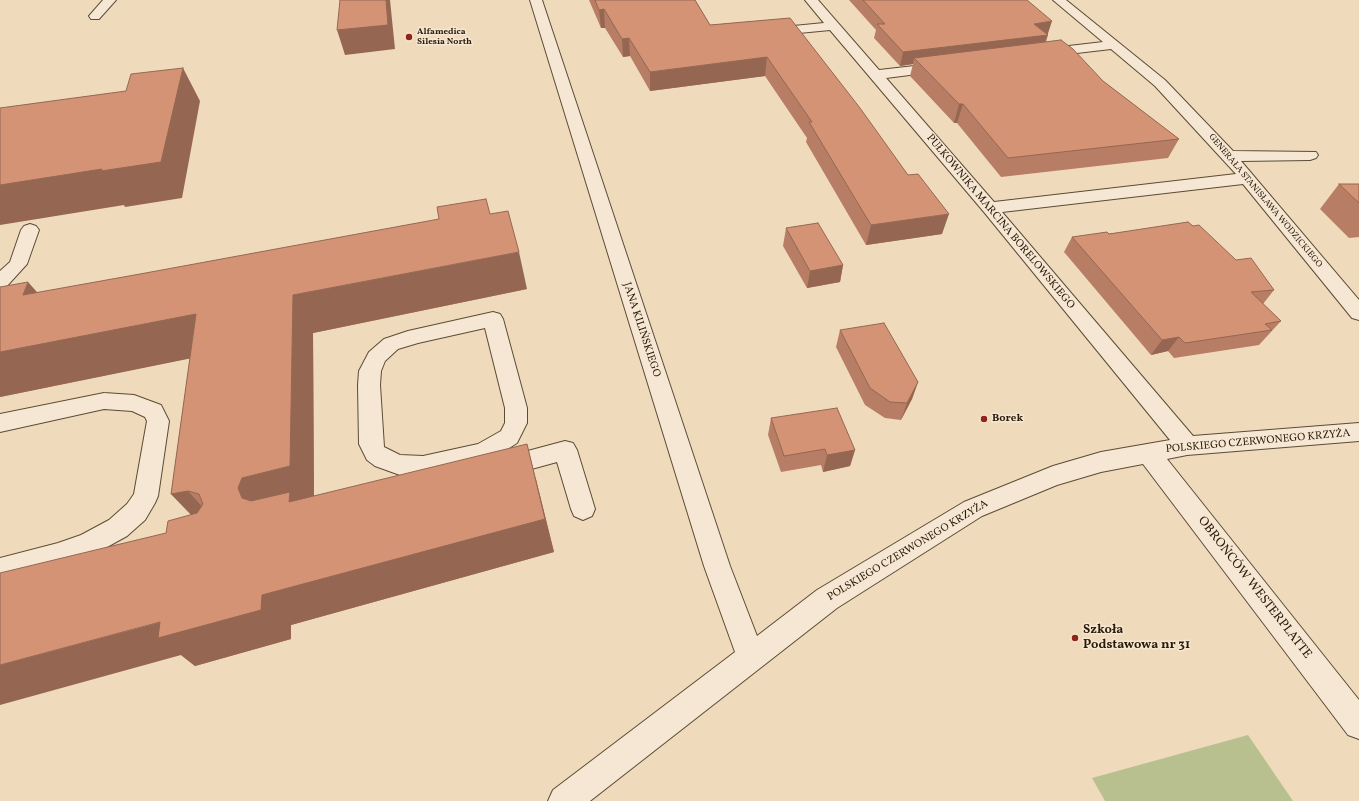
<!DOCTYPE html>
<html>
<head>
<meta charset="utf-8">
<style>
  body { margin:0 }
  canvas { display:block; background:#efdabb }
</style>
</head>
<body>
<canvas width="1359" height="801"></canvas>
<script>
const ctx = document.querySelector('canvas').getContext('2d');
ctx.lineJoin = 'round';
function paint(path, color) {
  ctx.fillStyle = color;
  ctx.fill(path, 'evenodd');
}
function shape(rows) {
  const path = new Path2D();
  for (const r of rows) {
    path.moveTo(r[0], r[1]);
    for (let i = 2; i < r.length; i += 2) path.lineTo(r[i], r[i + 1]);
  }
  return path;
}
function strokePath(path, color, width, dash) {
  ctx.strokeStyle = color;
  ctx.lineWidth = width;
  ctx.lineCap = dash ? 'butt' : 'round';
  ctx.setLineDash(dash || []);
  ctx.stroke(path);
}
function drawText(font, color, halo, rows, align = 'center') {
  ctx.font = font + ' Vollkorn,serif';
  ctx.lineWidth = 3;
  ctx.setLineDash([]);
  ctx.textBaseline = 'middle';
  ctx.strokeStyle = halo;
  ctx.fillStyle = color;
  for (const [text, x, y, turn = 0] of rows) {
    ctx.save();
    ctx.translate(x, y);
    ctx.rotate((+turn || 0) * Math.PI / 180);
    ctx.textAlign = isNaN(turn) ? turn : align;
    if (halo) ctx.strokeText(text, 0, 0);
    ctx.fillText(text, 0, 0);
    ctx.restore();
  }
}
const green = shape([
  [1248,735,1293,801,1105,801,1092,778]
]);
const minor = shape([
  [103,0,116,0,99,19,91,19,89,16,103,0],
  [530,0,542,0,730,566,757,636,817,590,964,502,1053,466,1101,452,1170,440,984,212,830,30,768,36,763,35,762,32,763,29,824,23,805,0,818,0,879,70,941,63,946,64,948,67,946,70,941,71,886,78,994,202,1236,174,1155,86,1111,49,1043,57,1038,56,1036,53,1038,50,1043,49,1103,42,1053,0,1066,0,1165,80,1233,151,1316,152,1318,155,1316,158,1310,160,1241,161,1359,300,1359,320,1352,318,1243,184,1002,212,1193,436,1359,423,1359,441,1187,455,1167,459,1359,700,1359,739,1348,735,1143,464,1101,472,1057,485,982,516,837,608,590,801,548,801,553,790,735,652,704,566,530,0],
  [30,224,36,226,39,230,27,264,7,286,0,288,0,271,10,262,21,230,24,226,30,224],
  [493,312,500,314,503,319,527,408,527,423,517,443,492,459,423,476,400,475,375,466,367,460,359,444,358,385,359,371,369,352,384,339,408,331,493,312],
  [485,328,505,408,505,423,501,431,478,444,423,456,400,455,384,447,380,385,381,371,385,361,398,349,418,343,485,328],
  [104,393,134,395,161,405,169,421,158,496,155,503,145,520,127,536,98,552,58,567,0,582,0,558,58,543,81,535,109,520,127,504,134,494,147,421,145,417,132,411,104,409,0,432,0,414,104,393],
  [565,441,573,443,577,450,595,509,592,516,583,520,574,516,571,509,557,462,517,473,509,470,505,463,509,456,565,441]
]);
const wall = shape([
  [589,0,695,0,710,25,790,18,942,234,866,245,806,142,807,138,765,76,650,91,630,56,623,57,605,28,601,28],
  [849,0,1027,0,1048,35,1046,42,1103,81,1179,139,1168,158,1001,177,957,123,954,123,910,76,913,64,900,66,874,38,876,30],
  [1339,184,1359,184,1359,237,1349,238,1320,209],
  [1193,226,1274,290,1263,304,1281,321,1259,345,1174,358,1168,351,1151,355,1064,252,1072,237],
  [786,228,843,265,840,282,807,288,783,246],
  [0,287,37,292,527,289,313,333,314,496,536,479,554,552,291,625,291,639,195,666,181,655,166,533,191,515,171,494,190,358,0,397],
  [840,330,918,382,912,399,901,420,885,418,865,405,836,347],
  [771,418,855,450,850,466,823,472,821,465,781,472,768,435]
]);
const shadedWall = shape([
  [386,0,390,0,395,49,345,55,337,30],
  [604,9,605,28,601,28,599,10],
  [1052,21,1043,49,914,58,913,64,900,66,903,52,1034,24],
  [629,38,630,56,623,57,622,39],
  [767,57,765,76,650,91,650,72],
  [183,68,200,101,182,198,125,207,124,205,0,225,0,185],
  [959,104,963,104,957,123,954,123],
  [949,214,942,234,866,245,871,225],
  [519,252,527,289,313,333,314,501,270,513,242,498,238,488,242,478,293,295],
  [843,265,840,282,807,288,810,271],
  [28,282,61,319,23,295],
  [196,314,222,352,0,397,0,352],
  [1179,337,1168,351,1151,355,1162,340],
  [918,382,912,399,901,420,907,403],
  [527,444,554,552,291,625,291,639,195,666,181,655,0,705,0,665,262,595],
  [855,450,850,466,823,472,827,455],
  [188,491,219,525,204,528,171,494]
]);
const building = shape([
  [340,0,386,0,388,25,337,30,340,0],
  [595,0,695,0,710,25,790,18,860,108,908,175,918,174,949,214,871,225,809,122,812,122,767,57,650,72,629,38,622,39,604,9,599,10,595,0],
  [863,0,1027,0,1052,21,1034,24,1048,35,903,52,877,24,885,24,863,0],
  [1061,40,1073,49,1103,81,1179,139,1008,158,963,104,959,104,914,58,1061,40],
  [183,68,161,162,101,171,102,169,0,185,0,108,126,91,131,74,183,68],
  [1339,184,1359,184,1359,203,1339,184],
  [486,199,490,214,508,211,519,252,293,295,290,466,242,478,238,488,242,498,251,501,290,492,289,502,527,444,545,519,262,595,261,610,158,638,160,622,0,665,0,573,166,533,168,521,197,513,203,504,199,494,188,491,171,494,196,314,0,352,0,287,28,282,23,295,140,274,439,219,437,207,486,199],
  [1188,222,1193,226,1199,225,1236,260,1251,258,1274,290,1251,292,1281,321,1265,324,1272,330,1185,343,1179,337,1162,340,1072,237,1107,232,1109,234,1188,222],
  [818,223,843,265,810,271,786,228,818,223],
  [884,323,918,382,907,403,890,402,870,388,840,330,884,323],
  [837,408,855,450,827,455,825,449,784,456,771,418,837,408]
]);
const markers = [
  [409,37,4,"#8f2418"],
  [984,419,4,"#8f2418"],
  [1075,638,4,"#8f2418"]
];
const farPoinames = [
  ["Alfamedica",417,32],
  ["Silesia North",417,42]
];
const farStreetnames = [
  ["GENERAŁA STANISŁAWA WODZICKIEGO",1265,201,50]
];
const streetNames = [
  ["PUŁKOWNIKA MARCINA BORELOWSKIEGO",1000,222,50],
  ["JANA KILIŃSKIEGO",641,330,72],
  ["POLSKIEGO CZERWONEGO KRZYŻA",1258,442,-5],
  ["POLSKIEGO CZERWONEGO KRZYŻA",908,551,-31]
];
const poiNames = [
  ["Borek",992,419]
];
const nearStreetnames = [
  ["OBROŃCÓW WESTERPLATTE",1254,588,52]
];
const nearPoinames = [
  ["Szkoła",1083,631],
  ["Podstawowa nr 31",1083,646]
];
paint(green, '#b9c090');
strokePath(minor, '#5c4c35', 2);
paint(minor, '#f5e7d3');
paint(wall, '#b77e65');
paint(shadedWall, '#956752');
paint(building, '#d59375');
strokePath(building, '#956752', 1);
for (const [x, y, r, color] of markers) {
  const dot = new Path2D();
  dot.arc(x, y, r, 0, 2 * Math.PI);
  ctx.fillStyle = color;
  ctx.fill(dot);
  strokePath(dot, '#f5e7d3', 1.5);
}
drawText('bold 9px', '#2b1c08', '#f5e7d3', farPoinames, 'left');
drawText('9px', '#2b1c08', '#f5e7d3', farStreetnames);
drawText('11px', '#2b1c08', '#f5e7d3', streetNames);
drawText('bold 11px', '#2b1c08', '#f5e7d3', poiNames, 'left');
drawText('13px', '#2b1c08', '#f5e7d3', nearStreetnames);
drawText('bold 13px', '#2b1c08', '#f5e7d3', nearPoinames, 'left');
</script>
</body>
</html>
